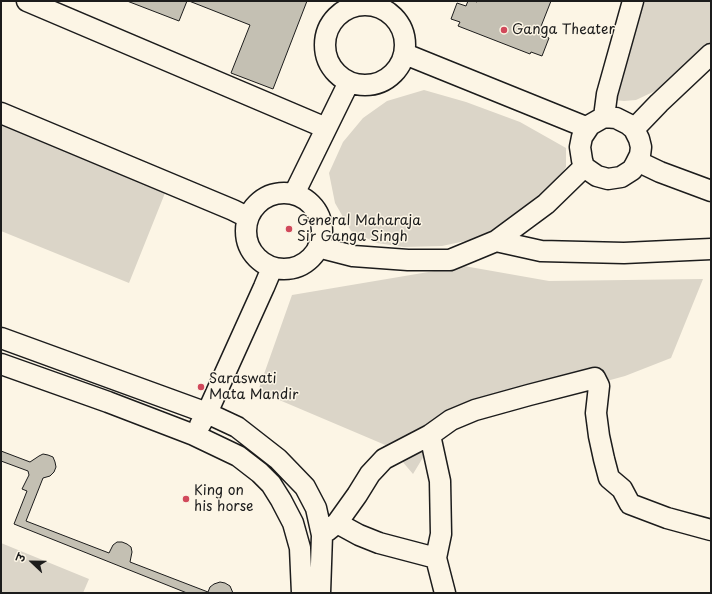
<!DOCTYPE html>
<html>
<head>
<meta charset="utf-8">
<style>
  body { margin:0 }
  #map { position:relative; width:712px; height:594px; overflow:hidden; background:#fcf5e5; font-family:"Playpen Sans","Playpen Sans Deva",sans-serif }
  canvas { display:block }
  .frame { position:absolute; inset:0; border:2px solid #1c1c1c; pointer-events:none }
  .north { position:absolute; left:12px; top:542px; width:40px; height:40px; -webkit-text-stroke:3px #fcf5e5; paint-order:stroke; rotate:292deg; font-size:11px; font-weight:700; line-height:16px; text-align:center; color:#1c1c1c }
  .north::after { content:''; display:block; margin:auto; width:14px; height:18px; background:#1c1c1c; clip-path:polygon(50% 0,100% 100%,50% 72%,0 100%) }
</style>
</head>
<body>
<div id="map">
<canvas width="712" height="594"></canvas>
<div class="frame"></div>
<div class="north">उ</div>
</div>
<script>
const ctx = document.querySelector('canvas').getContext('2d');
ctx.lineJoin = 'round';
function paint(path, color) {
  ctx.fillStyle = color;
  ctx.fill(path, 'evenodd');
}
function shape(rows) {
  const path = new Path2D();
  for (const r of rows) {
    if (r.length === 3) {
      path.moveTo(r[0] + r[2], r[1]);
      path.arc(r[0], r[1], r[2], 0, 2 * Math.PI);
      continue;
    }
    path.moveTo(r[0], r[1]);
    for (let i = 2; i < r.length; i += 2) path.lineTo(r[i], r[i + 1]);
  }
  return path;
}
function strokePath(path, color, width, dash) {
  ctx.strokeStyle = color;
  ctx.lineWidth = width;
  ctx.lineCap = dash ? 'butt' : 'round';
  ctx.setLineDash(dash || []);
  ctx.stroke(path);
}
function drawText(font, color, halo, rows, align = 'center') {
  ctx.font = font + ' "Playpen Sans",sans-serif';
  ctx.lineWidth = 3;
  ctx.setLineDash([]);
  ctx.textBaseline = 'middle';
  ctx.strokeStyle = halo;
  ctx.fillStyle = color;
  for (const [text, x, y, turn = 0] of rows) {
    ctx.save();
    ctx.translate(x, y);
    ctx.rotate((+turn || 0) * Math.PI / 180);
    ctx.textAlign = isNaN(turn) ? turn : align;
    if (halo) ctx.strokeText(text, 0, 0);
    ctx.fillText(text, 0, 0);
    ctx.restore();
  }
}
const green = shape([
  [640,1,711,1,711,46,706,51,655,91,636,100,624,101,614,100],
  [424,90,466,102,520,122,566,148,566,167,551,189,493,234,470,240,442,246,404,247,377,243,351,231,335,203,329,173,343,142,363,118,387,101],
  [1,116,169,183,129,283,1,231],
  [464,266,549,281,703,279,671,358,625,376,442,426,413,474,390,447,258,391,292,295],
  [1,543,89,579,83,593,1,593]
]);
const building = shape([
  [127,1,187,1,179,21,127,1],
  [189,1,307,1,273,89,231,73,250,25,189,1],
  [468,1,474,1,477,2,478,1,551,1,538,34,549,38,542,56,531,52,530,54,458,26,460,22,451,19,457,3,466,6,468,1],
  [1,451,30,462,39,456,43,454,48,455,53,457,55,462,56,467,54,472,50,476,43,478,26,521,109,553,113,545,117,542,122,542,127,544,131,547,132,552,130,562,208,592,210,587,214,584,220,582,225,583,230,586,233,593,187,593,14,524,27,491,22,489,29,475,28,471,1,461,1,451]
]);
const minor = shape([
  [27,1,326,128],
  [365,45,40],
  [405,54,588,128],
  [1,113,233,210,247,217],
  [604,117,616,118,628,124,634,129,639,139,641,147,640,155,635,165,632,170,621,177,608,179,597,176,584,167,582,160,580,147,582,137,590,125,604,117],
  [604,117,607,94,633,1],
  [634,129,659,103,711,54],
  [637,161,660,172,711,191],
  [284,231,38],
  [294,194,349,82],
  [496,241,541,251,624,253,711,249],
  [318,247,353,256,408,260,450,260,496,241,546,204,584,167],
  [1,338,207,413,237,427,278,459,305,487,316,508,322,535,320,593],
  [1,364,108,402,194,435,238,456,260,473,271,484,281,500,293,523,300,548,302,593],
  [200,425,207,413,264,287,272,268],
  [430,435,440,481,441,534,436,558,445,593],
  [337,523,357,495,370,474,384,459,430,435,451,420,475,410,529,395,595,378,599,386,596,413,599,436,604,459,609,478,622,489,630,504,667,518,711,530],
  [327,531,337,523,359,535,379,543,436,558]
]);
const markers = [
  [504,30,4,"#d1495b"],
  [289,229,4,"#d1495b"],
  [201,387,4,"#d1495b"],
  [186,499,4,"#d1495b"]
];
const poiNames = [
  ["Ganga Theater",512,30],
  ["General Maharaja",297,221],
  ["Sir Ganga Singh",297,237],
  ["Saraswati",209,379],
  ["Mata Mandir",209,395],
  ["King on",194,491],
  ["his horse",194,507]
];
paint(green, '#dbd5c8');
paint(building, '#c4c0b3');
strokePath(building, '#1c1c1c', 1);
strokePath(minor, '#1c1c1c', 23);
strokePath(minor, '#fcf5e5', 20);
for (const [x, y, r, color] of markers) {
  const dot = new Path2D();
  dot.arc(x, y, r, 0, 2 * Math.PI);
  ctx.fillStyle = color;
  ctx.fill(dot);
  strokePath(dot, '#fcf5e5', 1.5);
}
drawText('14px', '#1c1c1c', '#fcf5e5', poiNames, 'left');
</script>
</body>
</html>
